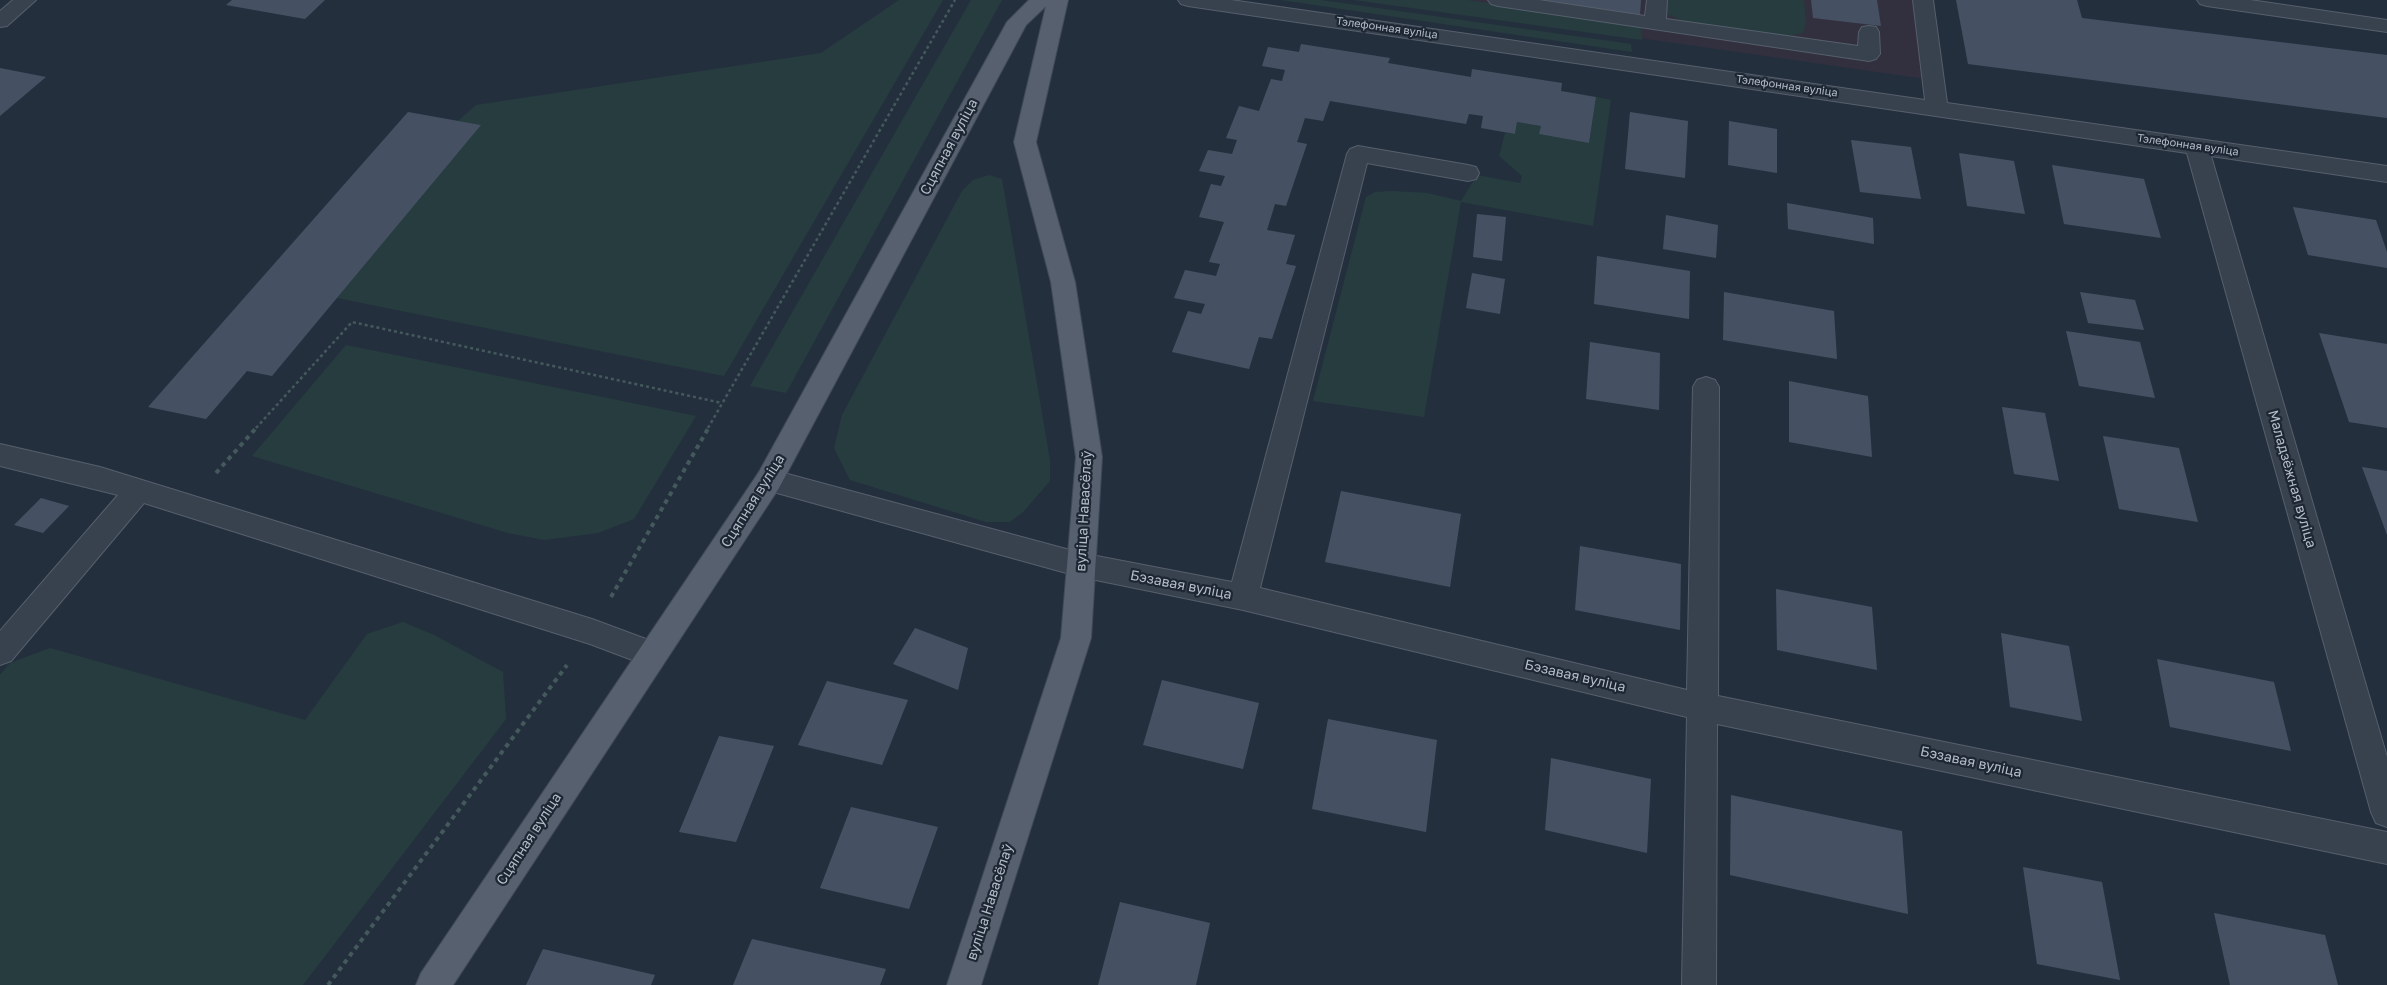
<!DOCTYPE html>
<html>
<head>
<meta charset="utf-8">
<style>
  body { margin:0 }
  canvas { display:block; background:#242f3e }
</style>
</head>
<body>
<canvas width="2387" height="985"></canvas>
<script>
const ctx = document.querySelector('canvas').getContext('2d');
ctx.lineJoin = 'round';
function paint(path, color) {
  ctx.fillStyle = color;
  ctx.fill(path, 'evenodd');
}
function shape(rows) {
  const path = new Path2D();
  for (const r of rows) {
    path.moveTo(r[0], r[1]);
    for (let i = 2; i < r.length; i += 2) path.lineTo(r[i], r[i + 1]);
  }
  return path;
}
function strokePath(path, color, width, dash) {
  ctx.strokeStyle = color;
  ctx.lineWidth = width;
  ctx.lineCap = dash ? 'butt' : 'round';
  ctx.setLineDash(dash || []);
  ctx.stroke(path);
}
function drawText(font, color, halo, rows, align = 'center') {
  ctx.font = font + ' "Golos Text",sans-serif';
  ctx.lineWidth = 4.5;
  ctx.setLineDash([]);
  ctx.textBaseline = 'middle';
  ctx.strokeStyle = halo;
  ctx.fillStyle = color;
  for (const [text, x, y, turn = 0] of rows) {
    ctx.save();
    ctx.translate(x, y);
    ctx.rotate((+turn || 0) * Math.PI / 180);
    ctx.textAlign = isNaN(turn) ? turn : align;
    if (halo) ctx.strokeText(text, 0, 0);
    ctx.fillText(text, 0, 0);
    ctx.restore();
  }
}
const medical = shape([
  [1375,0,1915,0,1926,79]
]);
const green = shape([
  [899,0,943,0,724,376,337,298,480,125,458,121,476,105,821,53],
  [971,0,1002,0,786,393,750,386],
  [1281,0,1321,0,1631,44,1632,52],
  [1354,0,1468,0,1641,26,1642,40],
  [1663,0,1804,0,1806,23,1803,33,1789,36,1688,23,1669,15,1662,6],
  [1596,97,1611,100,1593,226,1461,202,1424,417,1313,401,1366,197,1375,192,1392,191,1427,193,1461,201,1477,175,1520,183,1522,176,1499,156,1505,133,1515,134,1517,122,1541,126,1540,134,1589,143],
  [989,175,1002,179,1050,460,1050,481,1023,512,1010,522,986,522,850,480,834,448,842,415,962,191,973,180],
  [346,345,696,416,634,519,598,533,544,540,508,533,252,456],
  [403,622,434,635,503,672,506,719,303,985,0,985,0,675,10,663,50,648,305,720,367,634]
]);
const building = shape([
  [232,0,325,0,305,19,226,5],
  [1539,0,1641,0,1640,16],
  [1811,0,1877,0,1881,26,1813,18],
  [1956,0,2077,0,2082,18,2387,55,2387,118,1968,64],
  [1301,44,1390,58,1388,63,1471,77,1472,69,1562,83,1561,91,1596,97,1589,143,1539,134,1541,126,1517,122,1515,134,1481,128,1483,116,1469,114,1466,124,1330,101,1323,121,1305,118,1297,142,1307,144,1286,206,1275,204,1267,230,1295,235,1286,264,1296,266,1272,339,1259,337,1249,369,1172,352,1188,311,1201,314,1205,304,1174,298,1185,270,1216,276,1220,264,1209,262,1224,222,1199,217,1211,184,1221,186,1225,176,1199,171,1208,150,1232,154,1237,140,1226,138,1239,106,1259,111,1271,79,1282,81,1285,70,1262,66,1268,47,1299,52],
  [0,68,46,77,0,116],
  [408,112,481,125,272,376,247,371,206,419,148,407],
  [1630,112,1688,121,1685,178,1625,169],
  [1729,121,1777,129,1777,173,1728,165],
  [1851,140,1911,147,1921,199,1860,192],
  [1959,153,2014,161,2025,214,1967,206],
  [2052,165,2144,179,2161,238,2064,224],
  [1787,203,1873,218,1874,244,1788,229],
  [2293,207,2376,220,2387,252,2387,268,2308,255],
  [1477,214,1506,217,1502,261,1473,257],
  [1666,215,1718,225,1716,258,1663,249],
  [1597,256,1690,271,1689,319,1594,304],
  [1472,273,1505,279,1500,314,1466,308],
  [1724,292,1834,311,1837,359,1723,340],
  [2080,292,2135,300,2144,330,2088,323],
  [2066,331,2140,342,2155,398,2079,386],
  [2319,333,2387,344,2387,428,2349,422],
  [1590,342,1660,353,1659,410,1586,399],
  [1789,381,1868,396,1872,457,1789,442],
  [2002,407,2045,413,2059,481,2014,474],
  [2103,436,2179,448,2198,522,2119,509],
  [2362,467,2387,471,2387,535],
  [1341,491,1461,514,1450,587,1325,562],
  [41,498,69,506,43,533,14,525],
  [1580,546,1681,564,1680,630,1575,610],
  [1776,589,1872,607,1877,670,1777,650],
  [915,628,968,648,958,690,893,664],
  [2001,633,2069,646,2082,721,2010,707],
  [2157,659,2274,682,2291,751,2170,727],
  [1162,680,1259,703,1243,769,1143,745],
  [827,681,908,700,882,765,798,745],
  [1328,719,1437,740,1426,832,1312,809],
  [719,736,774,746,736,842,679,832],
  [1551,758,1651,779,1647,853,1545,830],
  [1731,795,1902,831,1908,914,1730,875],
  [851,807,938,827,909,909,820,888],
  [2023,867,2102,882,2120,980,2037,964],
  [1120,902,1210,923,1196,985,1098,985],
  [2214,913,2325,935,2338,985,2230,985],
  [752,939,886,969,880,985,733,985],
  [543,949,655,975,651,985,526,985]
]);
const pathFar1 = shape([
  [256,428,352,322,722,403],
  [708,428,955,0]
]);
const path = shape([
  [216,473,257,427],
  [611,597,709,427],
  [328,985,567,665]
]);
const minor = shape([
  [13,0,36,0,7,26,0,27,0,11,13,0],
  [1178,0,1231,0,1925,100,1913,0,1933,0,1947,103,2387,166,2387,182,2211,156,2387,757,2387,827,2376,823,2371,812,2187,153,1188,6,1181,4,1178,0],
  [1488,0,1539,0,1645,16,1647,0,1667,0,1666,19,1858,46,1859,32,1862,27,1869,26,1876,27,1879,32,1880,54,1876,59,1869,61,1498,6,1491,4,1488,0],
  [2197,0,2250,0,2387,20,2387,32,2207,6,2200,4,2197,0],
  [1358,146,1468,165,1476,167,1479,173,1476,179,1468,181,1367,163,1260,588,1687,690,1693,387,1697,380,1706,377,1715,380,1719,387,1718,696,2387,832,2387,864,1717,724,1716,985,1682,985,1687,717,1243,610,1081,577,759,488,755,480,759,472,769,469,1081,553,1232,582,1347,154,1350,149,1358,146],
  [0,444,100,467,592,619,662,645,666,654,662,663,651,667,590,644,144,503,11,661,0,665,0,631,118,495,0,466,0,444]
]);
const major = shape([
  [1029,0,1068,0,1036,142,1075,282,1102,457,1091,638,981,985,947,985,1061,638,1076,457,1051,282,1014,142,1046,6,1026,25,779,488,453,985,416,985,421,973,759,472,1007,22,1029,0]
]);
const farStreetnames = [
  ["Тэлефонная вуліца",1387,28,8],
  ["Тэлефонная вуліца",1787,86,8],
  ["Тэлефонная вуліца",2188,145,8]
];
const streetNames = [
  ["Сцяпная вуліца",949,147,-62],
  ["Маладзёжная вуліца",2292,479,74],
  ["Сцяпная вуліца",753,501,-58],
  ["вуліца Навасёлаў",1084,511,-87],
  ["Бэзавая вуліца",1181,585,11],
  ["Бэзавая вуліца",1575,676,13],
  ["Бэзавая вуліца",1971,762,12],
  ["Сцяпная вуліца",529,839,-57],
  ["вуліца Навасёлаў",990,902,-72]
];
paint(medical, '#32303f');
paint(green, '#263c3f');
paint(building, '#455162');
strokePath(minor, '#565f6c', 2);
strokePath(major, '#414a57', 2);
strokePath(pathFar1, '#44595c', 2.5, [3, 3]);
strokePath(path, '#44595c', 4, [4.5, 4.5]);
paint(minor, '#38414e');
paint(major, '#56606e');
drawText('11px', '#b4bcc9', '#1d2633', farStreetnames);
drawText('14px', '#b4bcc9', '#1d2633', streetNames);
</script>
</body>
</html>
